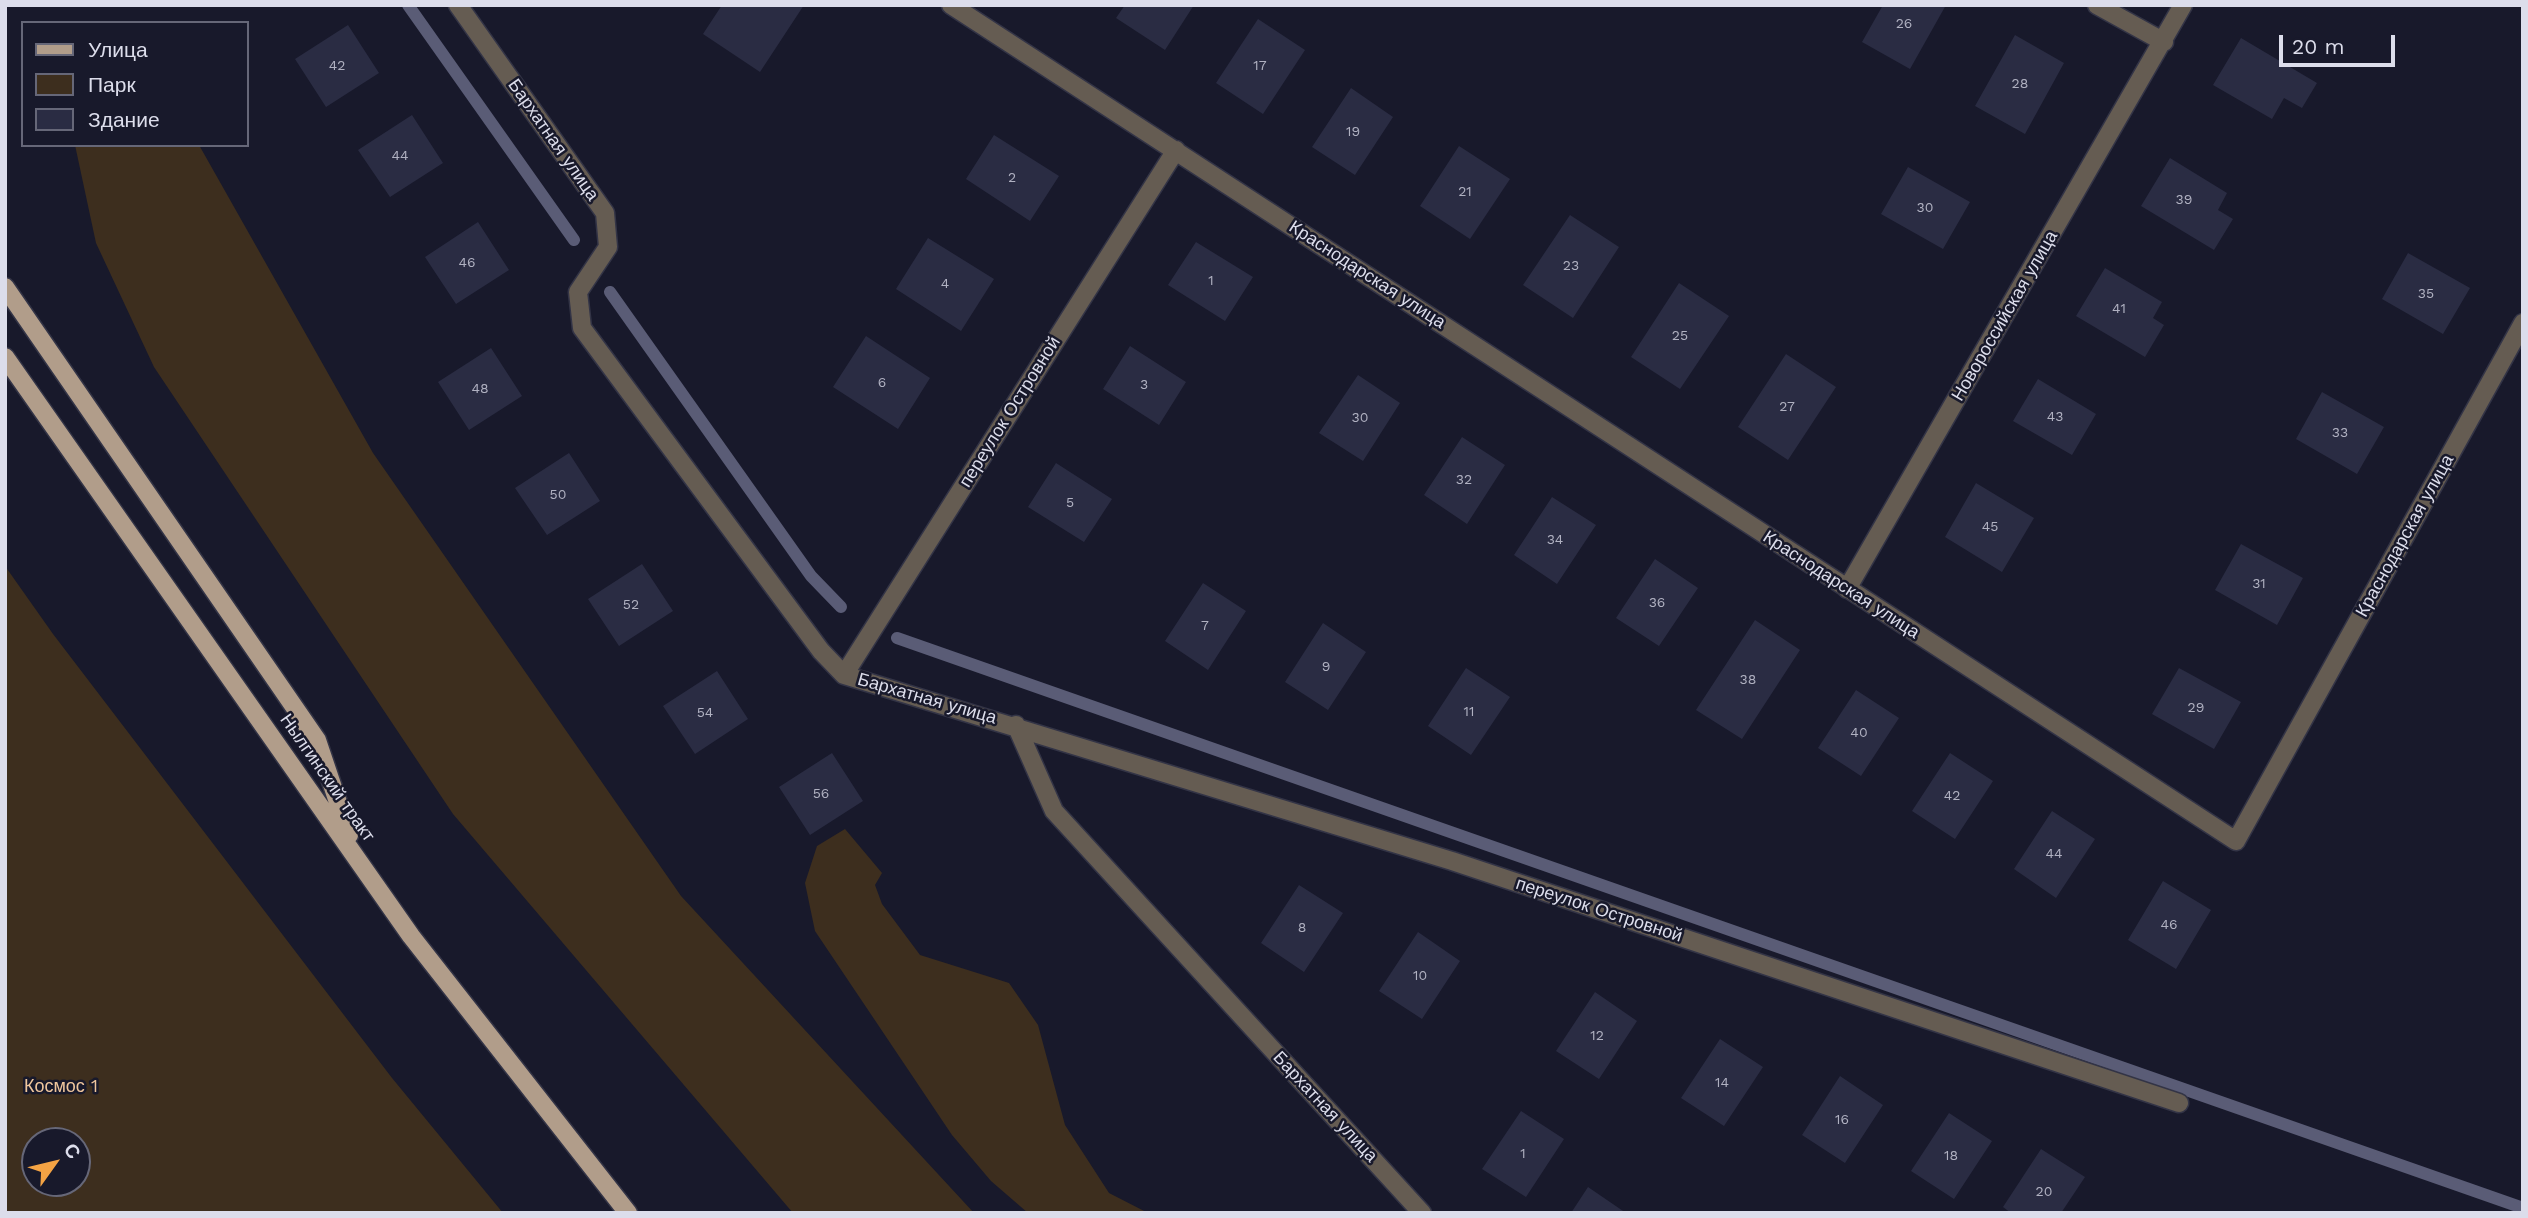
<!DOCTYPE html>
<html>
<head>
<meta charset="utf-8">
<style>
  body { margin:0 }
  #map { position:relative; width:2528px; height:1218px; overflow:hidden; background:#18192b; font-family:"Work Sans",sans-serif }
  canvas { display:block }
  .frame { position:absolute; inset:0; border:7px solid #dcddeb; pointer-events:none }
  .legend { position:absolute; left:21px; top:21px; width:228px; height:126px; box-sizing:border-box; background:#18192b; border:2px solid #666778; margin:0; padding:9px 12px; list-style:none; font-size:21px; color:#dcddeb }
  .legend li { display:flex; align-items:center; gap:14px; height:35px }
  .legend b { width:35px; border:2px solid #666778 }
  .north { position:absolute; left:21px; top:1127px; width:70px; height:70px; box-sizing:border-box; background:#18192b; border:2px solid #666778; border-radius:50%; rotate:56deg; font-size:19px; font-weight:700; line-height:28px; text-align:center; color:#dcddeb }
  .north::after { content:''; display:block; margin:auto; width:24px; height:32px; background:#f4a344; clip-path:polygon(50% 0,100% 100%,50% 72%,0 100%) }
  .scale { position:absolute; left:2279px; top:35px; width:116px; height:32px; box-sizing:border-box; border:4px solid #dcddeb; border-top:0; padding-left:9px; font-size:21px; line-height:24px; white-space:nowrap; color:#dcddeb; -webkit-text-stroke:5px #18192b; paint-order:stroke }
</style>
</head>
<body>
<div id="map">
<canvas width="2528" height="1218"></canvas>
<div class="frame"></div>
<ul class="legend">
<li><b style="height:9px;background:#b19d8a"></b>Улица</li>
<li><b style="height:19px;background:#3d2e1e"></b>Парк</li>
<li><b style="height:19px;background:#2a2c43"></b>Здание</li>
</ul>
<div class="north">С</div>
<div class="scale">20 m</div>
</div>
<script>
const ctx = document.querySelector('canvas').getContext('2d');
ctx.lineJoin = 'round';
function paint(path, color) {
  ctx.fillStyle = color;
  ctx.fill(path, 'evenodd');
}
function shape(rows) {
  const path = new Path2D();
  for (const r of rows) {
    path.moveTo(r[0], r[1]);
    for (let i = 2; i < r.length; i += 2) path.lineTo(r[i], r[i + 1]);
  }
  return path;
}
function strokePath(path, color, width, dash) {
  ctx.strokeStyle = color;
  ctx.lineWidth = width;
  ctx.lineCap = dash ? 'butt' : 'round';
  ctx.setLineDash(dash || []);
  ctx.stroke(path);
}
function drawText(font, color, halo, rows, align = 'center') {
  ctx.font = font + ' "Work Sans",sans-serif';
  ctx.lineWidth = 5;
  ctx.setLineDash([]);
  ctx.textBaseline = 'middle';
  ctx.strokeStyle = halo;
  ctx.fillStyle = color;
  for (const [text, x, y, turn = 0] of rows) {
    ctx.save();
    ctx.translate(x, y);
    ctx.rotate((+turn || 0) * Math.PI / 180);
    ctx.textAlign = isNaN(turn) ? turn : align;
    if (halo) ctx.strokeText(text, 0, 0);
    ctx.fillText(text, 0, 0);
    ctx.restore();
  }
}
const green = shape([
  [75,145,199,145,373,453,681,896,974,1213,793,1213,453,814,154,367,96,243],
  [5,566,53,634,392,1078,503,1213,5,1213],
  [35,1141,77,1141,77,1183,35,1183],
  [845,829,882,873,875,885,882,904,920,955,1009,983,1038,1025,1065,1125,1109,1193,1148,1213,1028,1213,991,1181,952,1135,815,931,805,883,817,846]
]);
const stream = shape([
  [408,5,574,240],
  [610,292,811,576,841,607],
  [897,638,2523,1208]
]);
const building = shape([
  [722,5,804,5,760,72,703,34],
  [1125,5,1194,5,1165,50,1116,18],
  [1883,5,1946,5,1910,69,1862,42],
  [1258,19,1305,50,1263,114,1216,83],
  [348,25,379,73,326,107,295,59],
  [2015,35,2064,63,2025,134,1975,106],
  [2241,38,2317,83,2302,108,2284,98,2272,119,2213,85],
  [1351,88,1393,117,1355,175,1312,147],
  [412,115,443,163,390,197,358,150],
  [994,135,1059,176,1030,221,966,179],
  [1459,146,1510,179,1470,239,1420,206],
  [2170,158,2227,193,2218,210,2233,219,2214,250,2141,206],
  [1908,167,1970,202,1943,249,1881,214],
  [1570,215,1619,247,1573,318,1523,285],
  [478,222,509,270,456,304,425,257],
  [928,238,994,279,961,331,896,289],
  [1196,242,1253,277,1225,321,1168,285],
  [2408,253,2470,288,2443,334,2382,299],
  [2105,268,2162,302,2153,318,2164,325,2145,357,2076,316],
  [1679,283,1729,316,1680,389,1631,357],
  [866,336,930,378,898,429,833,387],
  [1130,346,1186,382,1159,425,1103,389],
  [491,348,522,396,469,430,438,382],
  [1786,354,1836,387,1788,460,1738,427],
  [1358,375,1400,403,1363,461,1319,433],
  [2038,379,2096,414,2072,455,2013,421],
  [2322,392,2384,427,2357,474,2296,439],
  [1462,437,1505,465,1467,524,1424,495],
  [569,453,600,501,547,535,515,488],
  [1056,463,1112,499,1084,542,1028,507],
  [1976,483,2034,518,2002,572,1945,537],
  [1552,497,1596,525,1557,584,1514,555],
  [2241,544,2303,578,2277,625,2215,590],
  [1655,559,1698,588,1659,646,1616,618],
  [642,564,673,611,619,646,588,599],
  [1203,583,1246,611,1208,670,1165,641],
  [1755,620,1800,650,1742,739,1696,710],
  [1323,623,1366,652,1328,710,1285,682],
  [1466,668,1510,697,1471,755,1428,726],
  [2179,668,2241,702,2214,749,2152,714],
  [717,671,748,719,695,754,663,706],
  [1856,690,1899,718,1861,776,1818,748],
  [832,753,863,801,810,835,779,787],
  [1950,753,1993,781,1955,839,1912,811],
  [2052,811,2095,839,2056,898,2014,869],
  [2163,881,2211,910,2176,969,2128,940],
  [1299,885,1343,913,1304,972,1261,943],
  [1418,932,1460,961,1422,1019,1379,991],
  [1595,992,1637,1021,1599,1079,1556,1051],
  [1720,1039,1763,1067,1724,1126,1681,1098],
  [1840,1076,1883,1105,1845,1163,1802,1135],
  [1521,1111,1564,1139,1526,1197,1482,1169],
  [1949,1113,1992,1141,1954,1199,1911,1171],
  [2041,1149,2085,1177,2061,1213,2011,1213,2003,1207],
  [1588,1187,1626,1213,1571,1213]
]);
const minor = shape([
  [458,5,605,213,608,247,578,292,582,328,821,651,844,675,1452,861,2179,1103],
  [951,5,2236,841,2523,323],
  [2097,5,2164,42],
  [1847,589,2183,5],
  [844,675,1176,150],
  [1016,725,1054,811,1422,1213]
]);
const major = shape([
  [5,287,317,740,349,835],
  [5,357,411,936,628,1213]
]);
const numberNames = [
  ["26",1904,24],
  ["42",337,66],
  ["17",1260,66],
  ["28",2020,84],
  ["19",1353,132],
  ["44",400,156],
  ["2",1012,178],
  ["21",1465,192],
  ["39",2184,200],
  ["30",1925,208],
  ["46",467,263],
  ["23",1571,266],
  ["1",1211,281],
  ["4",945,284],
  ["35",2426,294],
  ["41",2119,309],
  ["25",1680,336],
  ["6",882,383],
  ["3",1144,385],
  ["48",480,389],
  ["27",1787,407],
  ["43",2055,417],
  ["30",1360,418],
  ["33",2340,433],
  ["32",1464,480],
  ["50",558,495],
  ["5",1070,503],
  ["45",1990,527],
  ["34",1555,540],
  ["31",2259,584],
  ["36",1657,603],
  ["52",631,605],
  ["7",1205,626],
  ["9",1326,667],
  ["38",1748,680],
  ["29",2196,708],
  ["11",1469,712],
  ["54",705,713],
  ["40",1859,733],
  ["56",821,794],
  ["42",1952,796],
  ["44",2054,854],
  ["46",2169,925],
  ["8",1302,928],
  ["10",1420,976],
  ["12",1597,1036],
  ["14",1722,1083],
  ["16",1842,1120],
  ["1",1523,1154],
  ["18",1951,1156],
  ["20",2044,1192]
];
const streetNames = [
  ["Бархатная улица",553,140,55],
  ["Краснодарская улица",1367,275,33],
  ["Новороссийская улица",2005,316,-60],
  ["переулок Островной",1010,412,-58],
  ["Краснодарская улица",2405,536,-61],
  ["Краснодарская улица",1841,585,33],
  ["Бархатная улица",927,699,16],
  ["Нылгинский тракт",327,778,55],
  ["переулок Островной",1599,910,18],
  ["Бархатная улица",1325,1107,47]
];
const parkNames = [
  ["Космос 1",61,1087]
];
paint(green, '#3d2e1e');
strokePath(stream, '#5a5c76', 12);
paint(building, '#2a2c43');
strokePath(minor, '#333446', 21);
strokePath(major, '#333446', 21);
strokePath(minor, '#655c52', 18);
strokePath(major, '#b19d8a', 18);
drawText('14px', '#b0b1c1', null, numberNames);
drawText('18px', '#dcddeb', '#18192b', streetNames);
drawText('18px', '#efc69d', '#18192b', parkNames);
</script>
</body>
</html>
